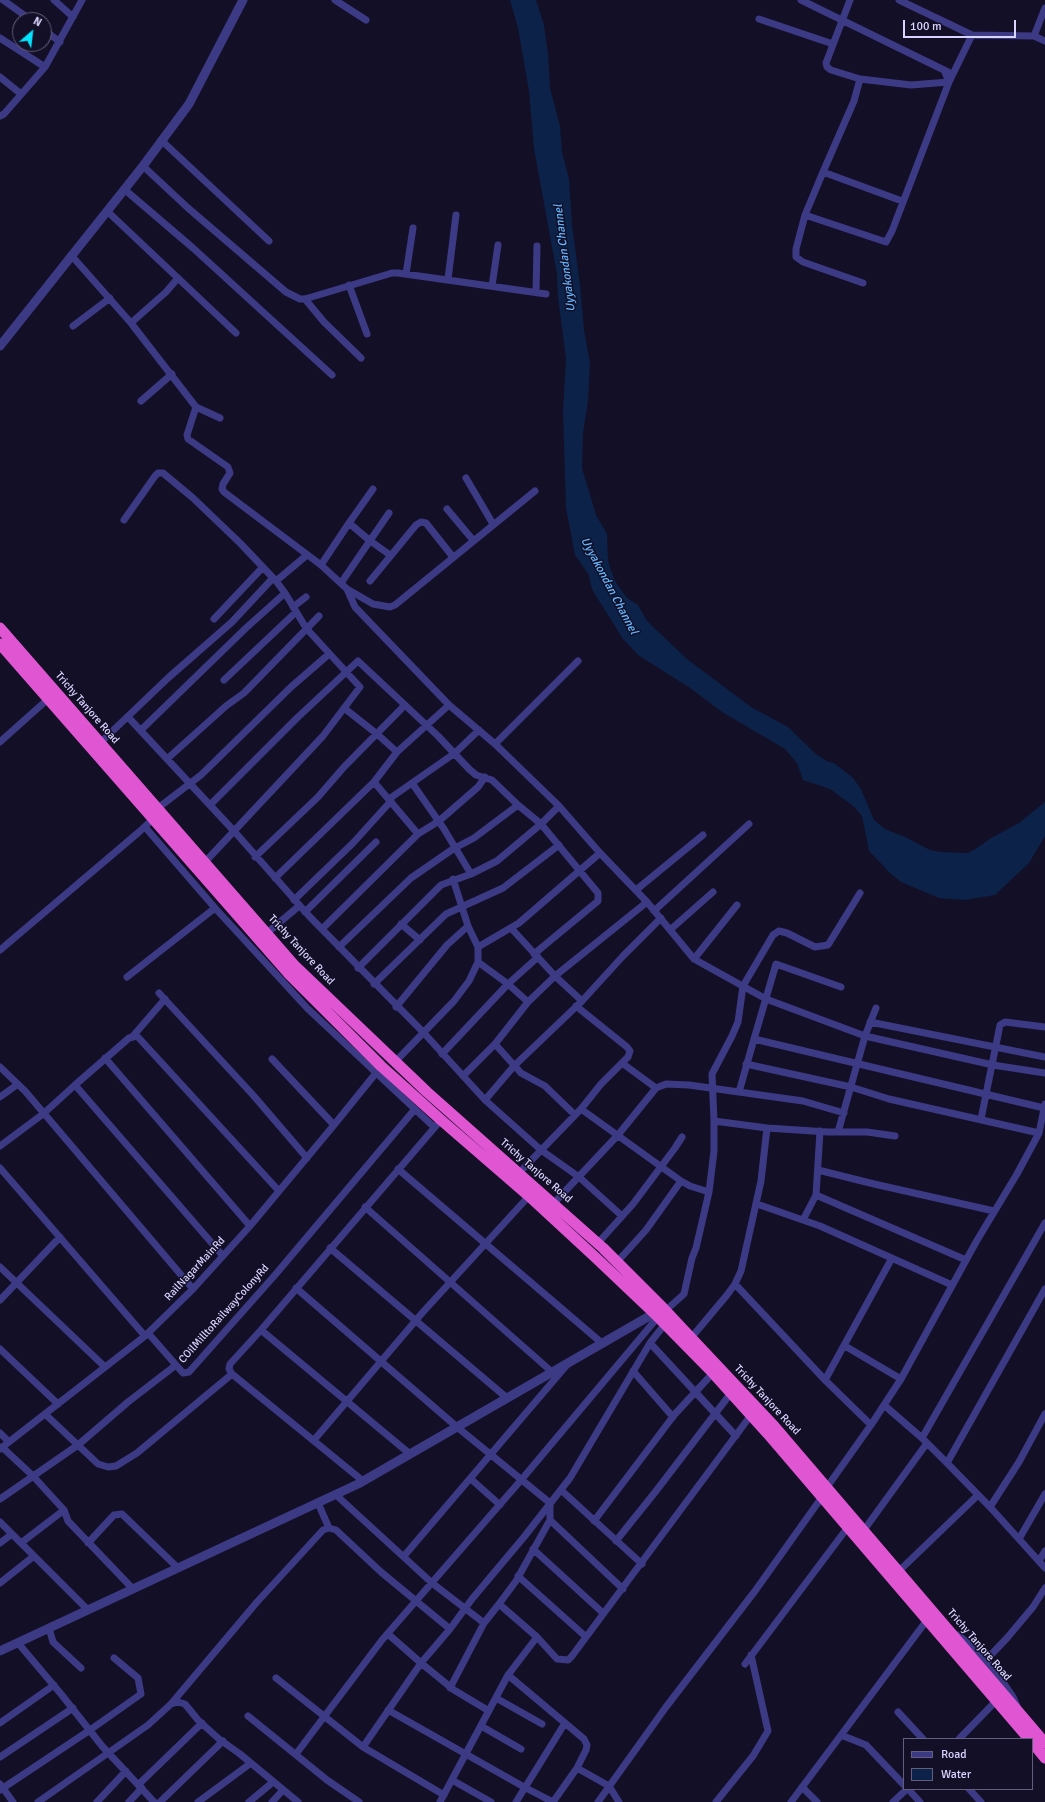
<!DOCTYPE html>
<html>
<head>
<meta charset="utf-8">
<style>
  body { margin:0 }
  #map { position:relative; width:1045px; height:1802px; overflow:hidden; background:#130f26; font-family:Signika,sans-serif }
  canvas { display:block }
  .legend { position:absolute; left:903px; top:1738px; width:130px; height:52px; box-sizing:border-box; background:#130f26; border:1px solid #625e7d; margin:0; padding:5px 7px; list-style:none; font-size:12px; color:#d9d4ff }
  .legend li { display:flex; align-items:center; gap:8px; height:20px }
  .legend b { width:20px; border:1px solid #625e7d }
  .north { position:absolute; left:12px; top:12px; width:40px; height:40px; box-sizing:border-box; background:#130f26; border:1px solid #625e7d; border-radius:50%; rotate:28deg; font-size:11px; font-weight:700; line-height:16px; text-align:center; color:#d9d4ff }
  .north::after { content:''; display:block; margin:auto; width:14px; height:18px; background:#00e5ff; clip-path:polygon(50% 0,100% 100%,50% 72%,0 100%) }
  .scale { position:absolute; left:903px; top:20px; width:113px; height:18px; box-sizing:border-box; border:2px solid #d9d4ff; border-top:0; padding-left:5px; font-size:12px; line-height:14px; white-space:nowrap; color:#d9d4ff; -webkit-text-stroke:3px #130f26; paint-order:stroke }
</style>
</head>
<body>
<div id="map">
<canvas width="1045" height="1802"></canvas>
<ul class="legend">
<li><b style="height:5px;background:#3d3a85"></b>Road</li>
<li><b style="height:11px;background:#0c2248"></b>Water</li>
</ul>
<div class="north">N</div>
<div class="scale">100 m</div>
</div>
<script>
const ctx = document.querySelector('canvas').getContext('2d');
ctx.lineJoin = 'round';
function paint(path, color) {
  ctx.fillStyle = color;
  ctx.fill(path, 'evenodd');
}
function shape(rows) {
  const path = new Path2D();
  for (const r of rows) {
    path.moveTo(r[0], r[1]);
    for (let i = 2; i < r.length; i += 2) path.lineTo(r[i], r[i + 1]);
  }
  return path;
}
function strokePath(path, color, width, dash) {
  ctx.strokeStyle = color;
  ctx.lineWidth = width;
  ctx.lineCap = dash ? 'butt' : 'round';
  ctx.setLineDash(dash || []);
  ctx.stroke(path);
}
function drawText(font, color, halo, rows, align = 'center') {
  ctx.font = font + ' Signika,sans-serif';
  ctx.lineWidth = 3;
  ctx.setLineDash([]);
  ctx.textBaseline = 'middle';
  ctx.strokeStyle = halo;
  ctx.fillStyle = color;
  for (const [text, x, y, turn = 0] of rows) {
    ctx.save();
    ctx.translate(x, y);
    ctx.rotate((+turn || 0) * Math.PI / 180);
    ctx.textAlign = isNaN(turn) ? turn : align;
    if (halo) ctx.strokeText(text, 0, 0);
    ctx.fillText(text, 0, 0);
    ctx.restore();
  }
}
const water = shape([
  [510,0,536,0,544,25,548,54,550,88,560,126,562,152,569,179,572,225,580,285,584,330,590,363,588,401,583,433,582,468,596,515,607,534,608,560,611,571,617,584,627,598,638,605,647,621,687,659,751,707,788,727,817,755,829,762,834,763,853,778,861,789,874,820,885,829,905,837,930,850,941,852,968,853,977,848,991,838,1019,823,1045,802,1045,836,1029,863,995,895,964,900,939,898,901,882,890,873,869,851,862,816,853,806,830,789,803,780,797,763,785,749,722,712,690,688,638,655,623,639,593,591,590,582,589,575,575,555,566,508,563,411,566,359,558,297,557,274,534,149,529,91,518,28]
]);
const minor = shape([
  [3,0,31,20],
  [54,0,73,17],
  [335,0,366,20],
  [801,0,948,72],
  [850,0,826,63,827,67,831,70,860,79,911,85,949,82,944,70],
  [899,0,972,35,1034,36,1045,41],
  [759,19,833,44],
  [44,30,60,42],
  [1034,36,1045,8],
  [0,38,45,67],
  [0,77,21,94],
  [860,79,854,101,823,172,805,215,796,249,796,257,803,262,863,283],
  [0,116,4,114,45,67,82,0],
  [161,140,269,241],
  [143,166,188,208,286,292,300,299,305,299,392,273,398,273,546,294],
  [823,172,902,201],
  [124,189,193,248,332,375],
  [107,211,236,333],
  [805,215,886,242,892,231,949,82,972,35],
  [71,255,131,323,196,407,187,435,188,439,228,467,230,473,223,484,222,489,224,492,321,565,347,589,355,607,449,705,495,744,559,806,600,853,647,902,694,959,766,999,865,1036,993,1065,1045,1073],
  [406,274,413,228],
  [448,279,456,215],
  [349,285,367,334],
  [492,286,498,245],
  [536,292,537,246],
  [305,299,324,322,361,358],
  [131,323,166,292,178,278],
  [73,326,110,298],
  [141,401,172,374],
  [196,407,220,418],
  [466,478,493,524],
  [447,509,473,540],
  [124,520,155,476,158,473,163,473,193,498,240,543,276,581,285,593,306,628,360,687,323,736,205,862],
  [349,523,373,489],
  [321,565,349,523,369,540,390,555],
  [276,581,307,555],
  [370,581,416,525,421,522,426,523,453,557],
  [341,583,389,513],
  [347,589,373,604,390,607,395,605,535,491],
  [293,607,306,597],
  [214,619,263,567],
  [224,680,296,612],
  [344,708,377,734,397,752,449,705],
  [128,717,234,831,309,916,423,1032,485,1100,541,1150,579,1177,622,1216],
  [141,730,246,628,285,593],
  [0,742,48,699],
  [100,743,168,678,232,622,273,578],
  [495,744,578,661],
  [167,759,226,706,244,693,319,616],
  [374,782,397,752],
  [389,799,455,753,479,730],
  [210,805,297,718,358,661,438,736,469,769,476,775,492,780,518,805,541,824,598,893,598,901,534,954],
  [158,808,201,775,291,687,329,654],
  [145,827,215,908,307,1008,434,1127],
  [255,857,318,797,344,767,405,705],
  [471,874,497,861,541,824,559,806],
  [275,878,374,782,418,834],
  [636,890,703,835],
  [294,900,353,843,391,801],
  [654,911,749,824],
  [305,912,376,842],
  [401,924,420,940],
  [511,928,555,976,582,1001],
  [322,929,418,834,439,821,478,787,485,777],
  [670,930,713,892],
  [267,933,299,906],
  [339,947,411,878,453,849,474,838,518,805],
  [478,947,519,923,600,853],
  [0,950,139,832,153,819],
  [694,959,737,905],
  [358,968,441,885,471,874,444,829,412,783],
  [127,977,215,908],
  [374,984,446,914,503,888,559,845],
  [159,993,253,1095,307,1158],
  [528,1002,508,984,538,957],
  [396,1007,447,945,468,926],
  [870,1022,1045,1057],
  [133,1036,165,999],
  [754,1039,776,964,841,987],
  [442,1054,508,984,478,962],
  [105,1058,250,1226],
  [272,1059,334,1125],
  [395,1062,454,1001,469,981,478,962,478,947,468,926,453,879],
  [746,1064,851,1087,889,1099,1039,1133],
  [0,1067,25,1091,193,1289],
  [463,1076,495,1044],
  [75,1085,129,1038,137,1036,279,1191],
  [656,1088,666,1084,689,1085,803,1101,844,1113],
  [739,1092,754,1039,1044,1108],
  [0,1097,18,1084],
  [485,1100,514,1066,582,1001,623,956,661,918],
  [581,1109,681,1181,690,1186,709,1192],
  [575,1115,545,1086,521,1073,495,1044,528,1002,555,976,647,902],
  [981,1119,1000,1025,1005,1022,1045,1027],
  [714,1121,712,1074,732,1036,738,1022,743,986,773,935,779,931,787,933,815,947,828,945,860,893],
  [838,1132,865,1036,876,1008],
  [0,1146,43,1114,75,1085,223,1256],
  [0,1168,145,1336],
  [398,1169,603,1344],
  [818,1170,874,1184,994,1211],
  [519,1173,581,1109,601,1084,628,1057,630,1051,627,1047,576,1006],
  [816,1195,966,1260],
  [554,1203,618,1135,656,1088,622,1063],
  [757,1204,820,1226,952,1285],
  [365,1207,552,1372],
  [803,1220,816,1195,820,1131],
  [598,1243,633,1204,675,1148,682,1137],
  [330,1248,507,1398],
  [617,1262,646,1230,681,1181],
  [0,1267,105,1367],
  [735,1284,825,1380,871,1425],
  [296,1288,457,1427,550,1503,550,1520,516,1581,499,1604,537,1637,508,1675,440,1802],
  [0,1300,60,1237],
  [665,1311,684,1294,692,1258,696,1248,709,1192,714,1151,714,1121,767,1128,828,1132,867,1132,895,1136],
  [261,1330,410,1454],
  [148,1333,176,1365],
  [691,1338,727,1295,735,1284,741,1271,761,1181,767,1128],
  [650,1343,736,1436],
  [845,1346,901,1379],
  [0,1349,58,1404],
  [633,1371,673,1417],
  [825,1380,892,1258],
  [884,1405,922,1438,947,1463,990,1507,1045,1568],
  [45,1414,98,1464,108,1467,116,1466,137,1453,232,1374],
  [0,1433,9,1442],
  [922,1438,1045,1223],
  [314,1440,423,1312,529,1196],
  [2,1447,33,1476,64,1510],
  [0,1449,145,1336,193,1289,250,1226,334,1125,376,1073],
  [947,1463,1045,1289],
  [471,1479,500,1505],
  [363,1481,232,1374,229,1369,230,1364,261,1330,441,1120],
  [827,1487,871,1425,901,1379,976,1242,1017,1174,1039,1133,1045,1104],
  [561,1490,642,1564],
  [335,1494,432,1583,484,1623],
  [0,1499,78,1445,128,1402,176,1365,183,1373,189,1372,275,1275,415,1109],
  [318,1503,329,1528],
  [990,1507,1019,1462,1045,1414],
  [550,1520,623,1589],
  [594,1521,675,1414,713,1373],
  [0,1522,88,1610],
  [864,1530,927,1443],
  [1019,1539,1045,1494],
  [616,1541,656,1491,731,1393],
  [0,1543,12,1534],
  [21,1543,64,1510,68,1521,133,1589],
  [88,1543,114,1515,122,1514,178,1568],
  [533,1549,603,1613],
  [404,1556,566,1366],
  [1039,1561,1045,1551],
  [899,1571,978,1495],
  [518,1576,585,1636],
  [0,1583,34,1556],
  [49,1628,53,1642,81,1668],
  [958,1635,979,1652,998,1675,1013,1697,1017,1706],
  [537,1637,557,1659,568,1660,572,1656,751,1415],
  [18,1643,61,1694,102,1746,154,1802],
  [986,1660,1007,1638,1033,1607,1045,1588],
  [745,1664,848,1527],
  [508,1675,584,1739,587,1745,586,1750,577,1768,553,1802],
  [276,1678,363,1747,444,1795],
  [450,1688,484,1623,499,1604],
  [496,1698,542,1724],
  [171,1704,257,1602,323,1530,329,1528,336,1530,381,1572,450,1629],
  [388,1710,524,1787,553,1802],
  [489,1711,454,1690,421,1663,450,1629,472,1599,524,1537,570,1478,650,1343,665,1324],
  [898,1712,923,1739],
  [248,1716,327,1780,359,1802],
  [0,1723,54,1685],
  [481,1726,521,1749],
  [841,1735,866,1745,904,1785],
  [959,1739,996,1701],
  [363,1747,421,1663,388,1634],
  [296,1754,382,1640,522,1479,658,1317],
  [0,1757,73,1708],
  [577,1768,609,1786,619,1802],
  [452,1780,491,1802],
  [0,1784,13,1802],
  [139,1784,202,1723],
  [802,1787,817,1802],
  [908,1789,920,1802],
  [969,1789,981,1802],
  [0,1790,90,1730,141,1694,138,1678,114,1658],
  [38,1802,148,1725,171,1704,178,1702,185,1704,198,1720,219,1739,240,1754,298,1802],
  [97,1802,126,1771],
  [129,1802,142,1788],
  [160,1802,223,1741],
  [198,1802,251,1763],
  [249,1802,273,1782],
  [272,1802,283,1790],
  [516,1802,565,1723],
  [598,1802,666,1707,755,1591,822,1497],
  [716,1802,753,1756,768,1731,751,1655],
  [791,1802,927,1620],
  [893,1802,907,1789]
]);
const tertiary = shape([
  [0,346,143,166,189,104,243,0],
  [0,1651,358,1484,660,1310]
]);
const trunk = shape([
  [0,628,295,966,427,1092,603,1248,663,1308,774,1426,1045,1743],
  [0,644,288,973,381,1066,441,1120,529,1196,595,1257,653,1312,713,1373,768,1434,1029,1739],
  [1032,1742,1045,1758]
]);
const streetNames = [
  ["Trichy Tanjore Road",87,708,49],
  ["Trichy Tanjore Road",301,950,47],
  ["Trichy Tanjore Road",536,1171,41],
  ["RailNagarMainRd",195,1269,-47],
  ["COilMilltoRailwayColonyRd",224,1314,-48],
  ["Trichy Tanjore Road",767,1400,47],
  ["Trichy Tanjore Road",979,1645,49]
];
const waterNames = [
  ["Uyyakondan Channel",565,258,-97],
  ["Uyyakondan Channel",609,586,62]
];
paint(water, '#0c2248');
strokePath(minor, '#3d3a85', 7);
strokePath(tertiary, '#3d3a85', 9);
strokePath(trunk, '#e055d1', 11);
drawText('11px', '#d9d4ff', '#130f26', streetNames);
drawText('italic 12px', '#62b6ff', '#130f26', waterNames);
</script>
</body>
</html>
